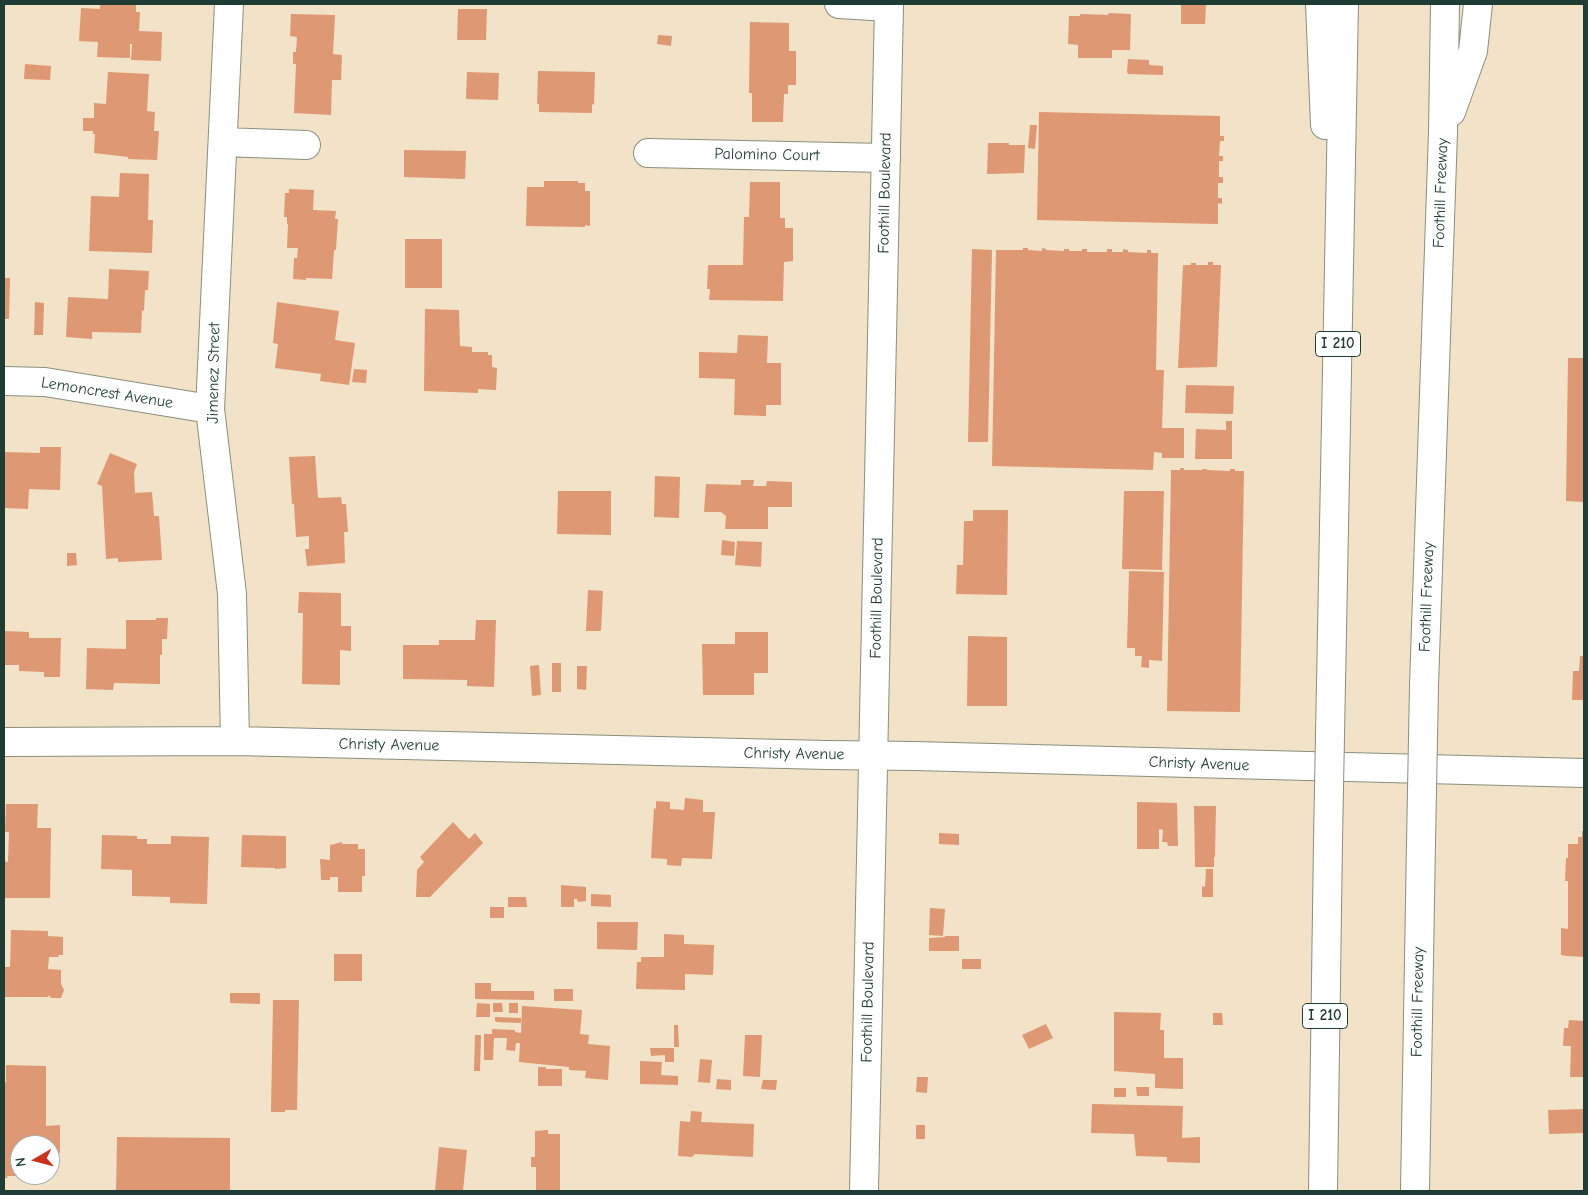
<!DOCTYPE html>
<html>
<head>
<meta charset="utf-8">
<style>
	body { margin:0 }
	#map { position:relative; width:1588px; height:1195px; overflow:hidden; background:#f2e2c7; font-family:"Comic Neue",sans-serif }
	canvas { display:block }
	.frame { position:absolute; inset:0; border:5px solid #1f3d34; pointer-events:none }
	.north { position:absolute; left:10px; top:1135px; width:50px; height:50px; box-sizing:border-box; background:#fff; border:1px solid #a5b1ae; border-radius:50%; rotate:262deg; font-size:14px; font-weight:700; line-height:20px; text-align:center; color:#1f3d34 }
	.north::after { content:''; display:block; margin:auto; width:18px; height:22px; background:#c8321e; clip-path:polygon(50% 0,100% 100%,50% 72%,0 100%) }
</style>
</head>
<body>
<div id="map">
<canvas width="1588" height="1195"></canvas>
<div class="frame"></div>
<div class="north">N</div>
</div>
<script>
const g = document.querySelector('canvas').getContext('2d');
g.lineJoin = 'round';
function paint(path, color) {
  g.fillStyle = color;
  g.fill(path, 'evenodd');
}
function stroke(path, color, width, dash) {
  g.strokeStyle = color;
  g.lineWidth = width;
  g.lineCap = dash ? 'butt' : 'round';
  g.setLineDash(dash || []);
  g.stroke(path);
}
function write(font, color, halo, rows, align = 'center') {
  g.font = font + ' "Comic Neue",sans-serif';
  g.lineWidth = 5;
  g.setLineDash([]);
  g.textBaseline = 'middle';
  g.strokeStyle = halo;
  g.fillStyle = color;
  for (const [text, x, y, turn = 0] of rows) {
    g.save();
    g.translate(x, y);
    g.rotate((+turn || 0) * Math.PI / 180);
    g.textAlign = isNaN(turn) ? turn : align;
    if (halo) g.strokeText(text, 0, 0);
    g.fillText(text, 0, 0);
    g.restore();
  }
}
paint(new Path2D(`
	M100,4h36v8h4l-1,19 23,1 -1,29 -30,-1 1,-16h-2v14l-33,-1 1,-15 -19,-1 2,-33 19,1z
	M1181,4h25l-1,20h-24z
	M458,9h29l-1,31h-29z
	M1109,13l22,1 -1,36h-18v8h-34v-13l-10,-1 1,-28h11v-2l28,1z
	M291,14l44,1 -2,39 9,1 -1,25h-9l-1,35 -37,-2 2,-49h-3v-12h3l1,-15 -7,-1z
	M750,22l39,1v28h7v34h-8v9h-4l-1,28h-31v-29h-3z
	M658,35l14,1 -1,10 -14,-2z
	M1128,59l21,1v5l14,1v9l-35,-1 -1,-2z
	M25,64l26,2 -1,14 -26,-1z
	M538,71l57,1 -1,33 -2,-1v9l-53,-1v-8h-2z
	M108,72l41,2 -2,37 8,1 -1,19h5l-2,29 -29,-1v-2l-34,-4 1,-19h-2v-3h-10v-13h11v-15l12,1z
	M467,72l32,1 -1,27 -32,-1z
	M1039,112l181,4v20h4v5h-4l-1,15h4v5h-4v16h4v6h-5v15h4v6l-4,-1v21l-181,-4z
	M1030,125h7l-2,24 -7,-1z
	M988,143h21v2h16l-1,28 -37,1z
	M404,150l62,1 -1,28 -61,-2z
	M120,173l29,1 -1,46h5l-1,33 -63,-2 2,-55 28,1z
	M544,181h34v2h7v8h5v35l-5,-1v2l-59,-1 1,-39h17z
	M750,182h30v36h5v10h8v33l-9,1 -1,39 -74,-1 1,-11h-3l1,-24h35l1,-48h5z
	M289,189l25,1 -1,20 23,1 -1,8h3l-2,31h-2l-2,29 -26,-1v2l-13,-1 1,-21h3l1,-10h-11l1,-24h-1v-7h-3l1,-24h4z
	M405,239h37v49h-37z
	M1023,248h5v2l14,1v-3l4,1v1l18,1v-2h5v2h13v-2h5v3h20v-3h5v3h11v-3l5,1v2l19,1v-3h4v3h7l-2,117h8l-2,58h22v30h-22v-5l-8,-1 -1,18 -161,-4 4,-216h27z
	M972,249l20,1 -4,192h-20z
	M1208,262h5v3h8l-4,102 -39,1 5,-103h8v-2h5v2h12z
	M109,269l40,2 -1,19h-3l-1,21 -2,-1 -1,23 -49,-1v7l-26,-2 2,-40 40,2z
	M4,278h6l-1,41h-5z
	M35,302l9,1 -1,32h-9z
	M277,302l62,9 -4,29 20,3 -6,42 -29,-4 1,-7 -46,-6 3,-24 -5,-1z
	M425,309l34,1 1,36 12,1v5h16v3h4v12l5,1 -1,22 -18,-1v4l-54,-2z
	M738,335l30,1 -1,27h14v42h-15v11l-32,-1 1,-36 -36,-1v-26l38,1z
	M1568,358h16v144l-18,-1z
	M354,369l13,1 -1,13 -14,-1z
	M1186,385l48,1 -1,28 -48,-1z
	M1226,421h6v38h-37l1,-30 30,1z
	M40,447h21l-1,43 -31,-1 -1,20 -24,-1v-56l36,1z
	M110,453l27,11 -3,8 1,21 17,-1 2,24h5l3,44 -44,2v-4l-12,1 -4,-73 -5,-2z
	M315,456l3,42 23,-1 1,7h4l2,28h-4l1,31 -38,3 -2,-17h4v-13l-13,1 -2,-33h-2l-3,-47z
	M1180,468h4v2h18l1,-1h4v1l23,1v-2h5v2h9l-4,241 -73,-1 4,-241h9z
	M655,476l25,1 -1,41 -25,-1z
	M741,480h13l-1,6h13l1,-5 25,1v25h-24v22h-43l1,-13 -5,-4h-17l2,-28 35,1z
	M558,491h53v44l-54,-1z
	M1124,491h40l-2,79 -40,-1z
	M973,510h35l-1,85 -51,-1 1,-29h6l1,-44h9z
	M722,540l13,2 -1,14 -13,-1z
	M737,541l25,1 -1,25 -26,-2z
	M67,553h9l1,12 -10,1z
	M1129,571l35,1 -2,89 -13,-1v8l-8,-1 1,-11h-7v-8h-8z
	M588,590l15,1 -2,40h-15z
	M299,592l42,1v33h10v25l-11,-1v35l-38,-1 1,-71h-5z
	M156,618h12l-1,21h-5v16h-2v29l-46,-1 -1,7 -27,-1 1,-41 39,1v-29h30z
	M476,620h20l-2,67 -27,-1v-6l-64,-1v-34h36v-5h36z
	M4,631l25,1v6h32l-1,39h-16v-5l-25,-1v-6h-15z
	M735,632h33v41h-14v22h-51l-1,-51h33z
	M968,636l39,1v69h-40z
	M1580,656h4v44h-12l1,-29h6z
	M552,663h9v29h-9z
	M539,665l2,30 -9,1 -2,-30z
	M577,666h10l-1,24 -9,-1z
	M685,798l18,2v12h12l-3,47 -30,-1 -1,8 -14,-1v-6l-16,-1 3,-50 2,1v-8l14,1v7l14,1z
	M1137,802l40,1 1,43h-10l-1,-4h-5l1,-12 -4,-1v20h-22z
	M6,804h32l-1,24h14l-1,70h-46v-37l4,1 1,-30h-4z
	M1194,806h22l-1,51h-1v10h-19z
	M453,822l16,17 6,-6 8,10 -53,54h-14l1,-27 7,-8 -4,-5z
	M1582,831h2v126l-17,-1 -6,-1v-27l7,1v-48h-3l1,-23h2v-14h10v-7h4z
	M939,833l20,1v11l-20,-1z
	M102,835l35,1v3h10v5h24v-8l38,1 -2,67 -37,-1v-6l-38,-1v-26l-31,-1z
	M242,835l44,1v32l-11,1v-1l-34,-1z
	M342,842v2h16v5h7v27h-3v16h-24v-15h-8v3h-9l-1,-21 10,1v-15z
	M1206,869h7v28h-11v-11l3,1z
	M561,885l25,2v14l-8,1 -1,-3h-3v8h-13z
	M591,894l20,1v12l-20,-1z
	M508,897h18l1,10h-19z
	M490,907h14v11h-14z
	M930,908l15,1 -2,27 -14,-1z
	M597,922h41l-1,28 -40,-1z
	M11,930l37,1v5l15,1v18h-5l1,2h-10l-1,12 13,1v14l3,6 -3,8h-10l-2,-3 -1,2h-44v-30h6z
	M664,934l20,1v9l30,1 -1,30 -28,-1v16l-49,-1 1,-27h4v-5h23z
	M945,936h14v15h-30v-13l16,-1z
	M334,954h28v27h-28z
	M962,959h19v10h-19z
	M475,983h16v8h43v9l-59,-1z
	M554,989h19v12h-19z
	M230,993h30v11l-30,-1z
	M273,1000h26l-2,110h-12v2h-14z
	M477,1003l13,1v13h-14z
	M493,1003h9l1,9h-10z
	M509,1003h9v10h-9z
	M522,1006l60,4 -2,24 9,1 -1,9 22,2 -2,34 -23,-2 1,-7 -17,-1v-3l-50,-5 1,-19h-4l-1,8 -9,-1 1,-12h-13l-1,22h-9v-26h8v-5l23,1v2l6,1z
	M1114,1012l47,1 -1,17h4v28h19v31l-28,-1v-14l-41,-3z
	M1213,1013h9l1,12h-10z
	M495,1017l26,1v5l-24,-1 -2,-1z
	M1569,1020l15,1v56h-14l1,-31h-8l1,-18h4z
	M1046,1024l7,14 -24,11 -7,-14z
	M674,1025h4l1,22h-5z
	M475,1035h6l-1,36h-6z
	M745,1035h17l-2,42 -17,-1z
	M650,1048h24v14h-9v-7l-14,1z
	M700,1059l12,1 -2,23 -12,-1z
	M640,1061l22,1 -1,13 17,1v9l-38,-1z
	M6,1065l40,1v60l14,-1v28h-10v-8h-30v31h-13l1,2h-4v-96h2z
	M538,1067h8v2h16v17h-24z
	M917,1077h11l-1,16 -11,-1z
	M717,1079l14,1v10l-15,-1z
	M763,1080h14l-1,10 -15,-1z
	M1136,1087h13v9h-12z
	M1114,1088h12v9h-12z
	M1092,1104l91,2 -1,32 18,-1v26l-33,-1v-5l-31,-1 -2,-22 -43,-1z
	M1584,1109v24l-35,1 -1,-24z
	M691,1111l11,1 -1,10 53,2 -1,33 -58,-3 -3,3 -14,-1 2,-35 10,1z
	M916,1125h9v14h-9z
	M548,1130v4h12v57h-24v-24h-5v-10h4v-26z
	M117,1137l113,1v53h-114z
	M439,1147l28,3 -4,41h-28z`), '#de9873');
const minor = new Path2D(`
	M229,4l-19,405 22,185 3,147
	M839,4l50,3
	M223,142l83,3
	M648,153l238,5
	M4,381l41,1 165,27
	M4,742l231,-1 592,14 87,1 670,17`);
const major = new Path2D(`
	M864,1191l25,-1187`);
const highway = new Path2D(`
	M1320,4l5,121
	M1451,112l22,-61 5,-47
	M1331,683l13,-679
	M1424,685l19,-553 2,-128
	M1323,1191l5,-350
	M1415,1191l6,-348`);
stroke(minor, '#88907e', 30);
stroke(major, '#88907e', 30);
stroke(highway, '#88907e', 30);
stroke(minor, '#fff', 28);
stroke(major, '#fff', 28);
stroke(highway, '#fff', 28);
const highwayBridge = new Path2D(`
	M1328,841l3,-158
	M1421,843l3,-158`);
stroke(highwayBridge, '#88907e', 30, []);
stroke(highwayBridge, '#fff', 28);
for (const [x, y, w] of [
	[1338,344,45],
	[1325,1016,45]
]) {
  const box = new Path2D();
  box.roundRect(x - w / 2, y - 12.5, w, 25, 4);
  g.fillStyle = '#fff';
  g.fill(box);
  stroke(box, '#1f3d34', 1);
}
write('bold 15px', '#1f3d34', null, [
	["I 210",1338,344],
	["I 210",1325,1016]
]);
write('16px', '#1f3d34', '#fff', [
	["Palomino Court",767,155,1],
	["Foothill Boulevard",885,193,-89],
	["Foothill Freeway",1441,193,-88],
	["Jimenez Street",214,373,-89],
	["Lemoncrest Avenue",107,393,9],
	["Foothill Freeway",1427,597,-88],
	["Foothill Boulevard",877,598,-89],
	["Christy Avenue",389,745,1],
	["Christy Avenue",794,754,1],
	["Christy Avenue",1199,764,2],
	["Foothill Boulevard",868,1002,-89],
	["Foothill Freeway",1418,1002,-89]
]);
</script>
</body>
</html>
